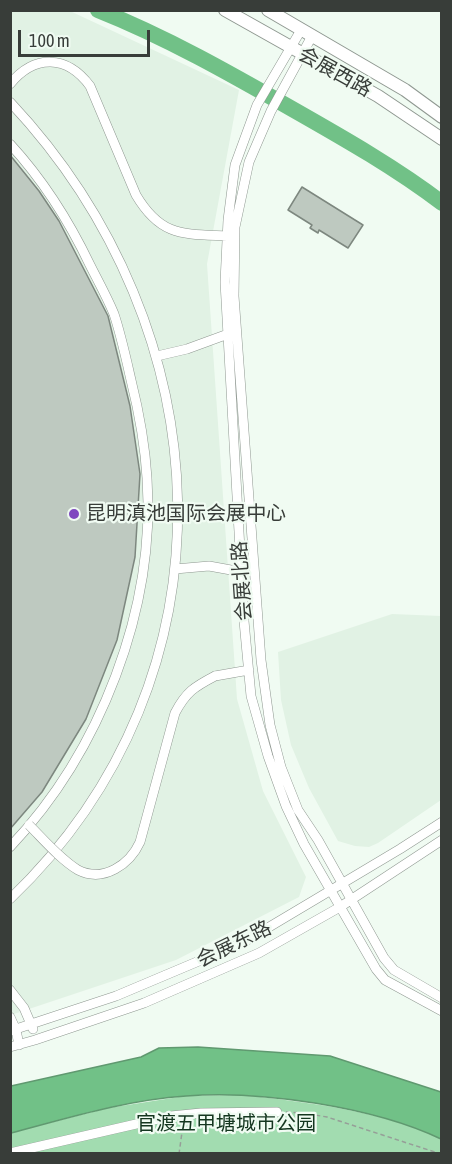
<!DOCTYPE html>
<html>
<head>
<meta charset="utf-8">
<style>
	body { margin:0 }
	#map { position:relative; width:452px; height:1164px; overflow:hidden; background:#f0fbf2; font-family:"Asap Condensed",sans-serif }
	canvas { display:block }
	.frame { position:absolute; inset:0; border:12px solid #383d39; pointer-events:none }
	.scale { position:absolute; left:18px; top:30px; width:132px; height:27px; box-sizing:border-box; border:3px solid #383d39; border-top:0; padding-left:8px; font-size:18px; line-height:21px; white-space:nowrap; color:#383d39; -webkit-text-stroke:4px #f0fbf2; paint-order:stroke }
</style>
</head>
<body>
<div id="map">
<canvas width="452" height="1164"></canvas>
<div class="frame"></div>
<div class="scale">100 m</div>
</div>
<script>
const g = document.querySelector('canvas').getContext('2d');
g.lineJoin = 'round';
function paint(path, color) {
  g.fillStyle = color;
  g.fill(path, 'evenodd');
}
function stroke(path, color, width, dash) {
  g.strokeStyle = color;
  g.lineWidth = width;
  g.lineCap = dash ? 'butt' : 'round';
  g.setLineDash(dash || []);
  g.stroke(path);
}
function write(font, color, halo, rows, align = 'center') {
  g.font = font + ' "Asap Condensed","Noto Sans SC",sans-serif';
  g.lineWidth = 4.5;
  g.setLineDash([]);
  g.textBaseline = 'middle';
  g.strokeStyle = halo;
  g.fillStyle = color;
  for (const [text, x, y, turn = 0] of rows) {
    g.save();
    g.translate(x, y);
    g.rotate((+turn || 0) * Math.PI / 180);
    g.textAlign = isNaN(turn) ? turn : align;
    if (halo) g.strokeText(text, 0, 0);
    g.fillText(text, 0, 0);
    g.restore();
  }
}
paint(new Path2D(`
	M10,11h60l169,79 -32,174 30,435 26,92 43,86 -7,20 -123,63 -165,55z
	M392,614l49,2v184l-63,43 -9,4 -14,-1 -17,-5 -29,-53 -18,-43 -10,-45 -3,-48z`), '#e1f2e4');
paint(new Path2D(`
	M244,1095c66,8 136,15 197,44l1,14 -431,1 -1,-21 98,-25 77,-12z`), '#a2dcb0');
const water = new Path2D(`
	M198,1047l132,9 111,36v47c-67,-32 -181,-49 -255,-43 -60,4 -118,22 -175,37v-47l130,-29 18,-9z`);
paint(water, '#71c187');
stroke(water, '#609970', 1.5);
stroke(new Path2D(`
	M98,10c68,27 133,64 196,100 51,29 102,58 148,93`), '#71c187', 16);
const building = new Path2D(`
	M10,155l29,36 20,30 49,95 22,90 10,68 -5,83 -18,83 -31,79 -44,73 -32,37z
	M302,187l61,38 -15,23 -29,-18 -1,3 -8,-5 2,-3 -24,-15z`);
paint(building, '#bec9c0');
stroke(building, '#7d877f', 1.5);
const minor = new Path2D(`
	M301,30l-44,75 -22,60 -7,55 -3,62 19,339 7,75 17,60 18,50 18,38 72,125 9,11 57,31
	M312,36l-41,75 -22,51 -14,65 -1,69 27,364 9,65 11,42 17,43 20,30 66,118 10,12 48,28
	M10,84c25,-30 57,-29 80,2l46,109c25,42 47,39 91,41
	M10,102c214,228 233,574 0,797
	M10,144c34,37 59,77 80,121 8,16 17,32 24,49 7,21 12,44 17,66 8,32 14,65 16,98 9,131 -47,274 -137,369
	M157,356l30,-7 41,-15
	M175,569l34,-3 33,6
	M215,676l34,-6
	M10,990l14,18 9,21
	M10,1017l6,13 3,15
	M10,1031l106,-35 128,-54 156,-93 42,-27
	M10,1047l25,-7 109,-37 115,-50 81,-46 102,-67
	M10,1153l161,-37 30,-3 76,-1`);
const major = new Path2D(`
	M225,10l153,86 64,43
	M268,10l137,80 37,27`);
stroke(minor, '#8f9891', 10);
stroke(major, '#8f9891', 14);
stroke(new Path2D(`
	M286,1112l17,1 24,4 114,37
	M179,1154l4,-29`), '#969e98', 1.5, [4.5, 3]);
stroke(minor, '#fff', 9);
stroke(major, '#fff', 12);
const minorBridge = new Path2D(`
	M29,825c15,15 31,34 49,45 26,13 52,-6 62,-28l35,-129c11,-21 19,-26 40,-37`);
stroke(minorBridge, '#8f9891', 10, []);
stroke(minorBridge, '#fff', 9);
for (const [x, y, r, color] of [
	[74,514,6,"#7f48bf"]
]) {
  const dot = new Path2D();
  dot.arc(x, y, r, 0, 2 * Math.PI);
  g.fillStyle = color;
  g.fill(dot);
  stroke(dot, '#f0fbf2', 2);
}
write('20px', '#383d39', '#f0fbf2', [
	["会展西路",335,72,29],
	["会展北路",242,581,-94],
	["会展东路",234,944,-26]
]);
write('20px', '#383d39', '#f0fbf2', [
	["昆明滇池国际会展中心",86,514]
], 'left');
write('20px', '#14361f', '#f0fbf2', [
	["官渡五甲塘城市公园",226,1124]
]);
</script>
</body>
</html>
